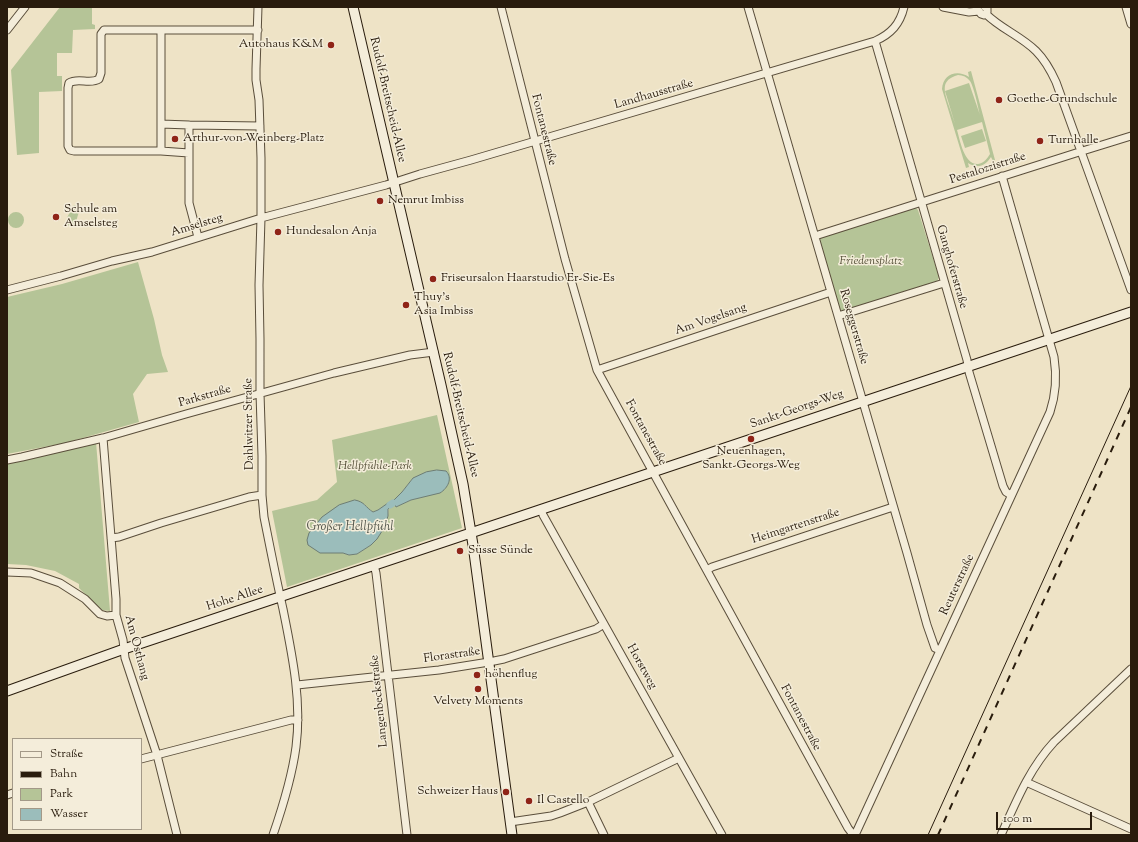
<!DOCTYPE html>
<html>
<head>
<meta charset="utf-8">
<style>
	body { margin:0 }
	#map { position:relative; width:1138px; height:842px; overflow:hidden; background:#eee3c6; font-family:"Sorts Mill Goudy",serif }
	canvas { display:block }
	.frame { position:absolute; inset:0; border:8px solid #291c0d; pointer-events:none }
	.legend { position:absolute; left:12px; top:738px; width:130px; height:92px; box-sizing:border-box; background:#f4edda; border:1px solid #a39988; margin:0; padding:5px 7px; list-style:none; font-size:12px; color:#291c0d }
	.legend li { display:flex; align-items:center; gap:8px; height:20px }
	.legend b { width:20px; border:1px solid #a39988 }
	.scale { position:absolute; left:996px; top:812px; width:96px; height:18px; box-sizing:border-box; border:2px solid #291c0d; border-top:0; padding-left:5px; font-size:12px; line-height:14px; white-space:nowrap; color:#291c0d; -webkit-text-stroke:3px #f4edda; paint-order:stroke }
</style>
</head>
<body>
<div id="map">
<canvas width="1138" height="842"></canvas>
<div class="frame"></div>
<ul class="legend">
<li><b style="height:5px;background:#f4edda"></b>Straße</li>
<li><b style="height:5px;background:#291c0d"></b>Bahn</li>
<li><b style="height:11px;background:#b5c497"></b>Park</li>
<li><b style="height:11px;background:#9bbdbb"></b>Wasser</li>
</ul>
<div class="scale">100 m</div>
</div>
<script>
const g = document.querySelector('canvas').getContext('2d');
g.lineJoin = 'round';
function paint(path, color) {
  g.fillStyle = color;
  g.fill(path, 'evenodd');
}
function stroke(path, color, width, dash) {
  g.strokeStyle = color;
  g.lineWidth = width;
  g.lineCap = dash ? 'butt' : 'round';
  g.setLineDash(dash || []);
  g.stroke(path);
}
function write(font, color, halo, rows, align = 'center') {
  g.font = font + ' "Sorts Mill Goudy",serif';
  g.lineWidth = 3;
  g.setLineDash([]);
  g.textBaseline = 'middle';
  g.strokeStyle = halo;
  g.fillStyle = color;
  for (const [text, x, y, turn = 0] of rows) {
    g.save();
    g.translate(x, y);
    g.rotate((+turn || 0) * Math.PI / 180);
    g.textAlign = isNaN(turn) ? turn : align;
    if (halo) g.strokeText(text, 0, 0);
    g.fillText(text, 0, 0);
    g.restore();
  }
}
paint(new Path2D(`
	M60,7h32v17l3,1v4l-22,1 -1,23h-15v23h5v15l-23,1v61l-22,2 -6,-85z
	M971,71l24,89 -2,1 -2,-4c-6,9 -13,12 -23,6l1,4 -3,1 -24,-79c1,-15 15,-20 27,-12l-1,-5zM958,75c5,0 9,2 12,6 4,6 8,26 10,34l-11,-32 -24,8 10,33c-2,-6 -4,-12 -6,-18 -5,-15 -9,-26 9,-31zM982,122l8,32c-3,5 -6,9 -12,10 -14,1 -18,-24 -21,-34z
	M982,129l4,12 -21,7 -4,-12z
	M74,205l6,3 -5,17 -3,2 -5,-2c-2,-9 4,-12 7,-20z
	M916,208l2,2 21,67 -2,5 -95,29 -2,-2 -22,-71 92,-29z
	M8 220a8 8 0 1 1 16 0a8 8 0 1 1-16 0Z
	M138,262l16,57 8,36 6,17 -21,2 -14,20 6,28 -74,21 -58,11v-157l55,-13z
	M437,415l25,113 -175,59 -15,-76 45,-11 20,-18 -5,-42zM413,478l9,19 -11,3 -15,7 -3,-6 9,-9zM389,503l-1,13 -17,29 -14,9 -8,1 -6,-2h-23l-11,-20 6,-6 49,-23 5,5 4,3 5,-2z
	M96,442l14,169 -9,-1 -22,-22v-4l-24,-13 -29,-6 -19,-1v-100z`), '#b5c497');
const water = new Path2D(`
	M437,470l9,1c7,7 2,17 -6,22l-29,7 -15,7 -3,-6 9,-9 11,-14 13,-6z
	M355,500c10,2 10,7 18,12l5,-2 10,-7 3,3 -3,3v7l-4,12 -7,11 -6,6 -14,9 -8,1 -6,-2h-23l-12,-8 -1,-5 2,-7 13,-16 17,-12z`);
paint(water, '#9bbdbb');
stroke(water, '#6d7d75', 1);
stroke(new Path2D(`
	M390,505l3,-2`), '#9bbdbb', 7);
const street = new Path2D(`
	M258,7l-2,62v11l3,20 2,58v60l-2,67 1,54v54l2,63v39l2,22c6,30 12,61 19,92 9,45 19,91 13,138 -4,30 -13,59 -23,88
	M501,7l64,252 32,111 251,458 3,4 4,3
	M748,7l159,546 20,72 8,23 5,2
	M943,7l26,5 10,-1 2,3 3,1 3,-3v-4l-2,-1
	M1126,7l5,17
	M986,14c15,15 35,22 50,37 9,9 15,20 20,31l75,208
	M7,30l18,-23
	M875,41l92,319 2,12 34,114 3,6 5,3
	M161,124l28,1
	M161,151v-121
	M189,153l-28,-2h-87l-4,-1 -2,-4v-58l1,-5c9,-6 21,2 30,-4l2,-6v-39l3,-4h154
	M815,236l261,-83 55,-17
	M198,237l-9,-34v-78l71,1
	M7,290l54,-14 51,-15 40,-9 109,-34 125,-33 34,-11 51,-14 404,-119c16,-7 25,-17 29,-34
	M838,316l106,-33
	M597,370l234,-78
	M103,438l13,161v16l7,25 2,18 32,97 20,80
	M7,460l15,-3 81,-19 83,-24 148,-41 76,-18 24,-3
	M541,509l2,6 179,320
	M111,538l8,-1 42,-14 88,-26 13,-2
	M374,565l2,8 31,262
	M707,570l5,-3 181,-60
	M7,572l24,1 29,10 25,16 15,15 7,2 9,-1
	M297,685l142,-15 50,-8 15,-3 92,-30 8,-5
	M141,759l150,-39h7
	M1026,782l105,47
	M7,795l6,-2
	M588,802l16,33
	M510,822l41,-6 9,-3 28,-11 91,-44
	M855,835l195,-423c6,-18 7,-36 4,-55l-52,-181
	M1001,835c15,-33 28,-66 53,-93l77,-73`);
const secondary = new Path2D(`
	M353,7l88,378 22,99 10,61 39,290
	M7,691l117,-42 1007,-337`);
stroke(street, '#5a4e3b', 9);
stroke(secondary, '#291c0d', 11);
stroke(street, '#f4edda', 7);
stroke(secondary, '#f4edda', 9);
stroke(new Path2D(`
	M928,835l203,-449`), '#291c0d', 1);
stroke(new Path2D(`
	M938,835l193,-428`), '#291c0d', 2, [7, 7]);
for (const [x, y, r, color] of [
	[331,45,4,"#8f2418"],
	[999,100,4,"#8f2418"],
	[175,139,4,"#8f2418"],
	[1040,141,4,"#8f2418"],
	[380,201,4,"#8f2418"],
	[56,217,4,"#8f2418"],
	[278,232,4,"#8f2418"],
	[433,279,4,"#8f2418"],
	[406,305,4,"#8f2418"],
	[751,439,4,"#8f2418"],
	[460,551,4,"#8f2418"],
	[477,675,4,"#8f2418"],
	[478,689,4,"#8f2418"],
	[506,792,4,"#8f2418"],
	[529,801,4,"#8f2418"]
]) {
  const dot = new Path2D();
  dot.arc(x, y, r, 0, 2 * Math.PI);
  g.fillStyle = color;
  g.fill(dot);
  stroke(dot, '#f4edda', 1.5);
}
write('12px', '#291c0d', '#f4edda', [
	["Autohaus K&M",323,45,"right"],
	["Goethe-Grundschule",1007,100],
	["Arthur-von-Weinberg-Platz",183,139],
	["Turnhalle",1048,141],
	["Nemrut Imbiss",388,201],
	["Schule am",64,210],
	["Amselsteg",64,224],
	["Hundesalon Anja",286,232],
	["Friseursalon Haarstudio Er-Sie-Es",441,279],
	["Thuy's",414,298],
	["Asia Imbiss",414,312],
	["Neuenhagen,",751,452,"center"],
	["Sankt-Georgs-Weg",751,466,"center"],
	["Süsse Sünde",468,551],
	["höhenflug",485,675],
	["Velvety Moments",478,702,"center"],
	["Schweizer Haus",498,792,"right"],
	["Il Castello",537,801]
], 'left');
write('12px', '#291c0d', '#f4edda', [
	["Landhausstraße",654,95,-16],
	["Rudolf-Breitscheid-Allee",387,100,77],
	["Fontanestraße",543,130,76],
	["Pestalozzistraße",988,169,-18],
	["Amselsteg",197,226,-17],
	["Ganghoferstraße",951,267,74],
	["Am Vogelsang",711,320,-19],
	["Roseggerstraße",853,327,74],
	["Parkstraße",205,397,-16],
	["Sankt-Georgs-Weg",797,410,-19],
	["Rudolf-Breitscheid-Allee",460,415,77],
	["Dahlwitzer Straße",250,424,-91],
	["Fontanestraße",645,433,61],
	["Heimgartenstraße",796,527,-18],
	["Reuterstraße",958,585,-65],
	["Hohe Allee",235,599,-18],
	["Am Osthang",136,648,75],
	["Florastraße",452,656,-8],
	["Horstweg",641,667,61],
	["Langenbeckstraße",380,701,-96],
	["Fontanestraße",800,718,62]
]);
write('italic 12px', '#534e36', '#f4edda', [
	["Friedensplatz",871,262],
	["Hellpfühle-Park",375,467]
]);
write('italic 13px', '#51544a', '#f4edda', [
	["Großer Hellpfühl",350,528]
]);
</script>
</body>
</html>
